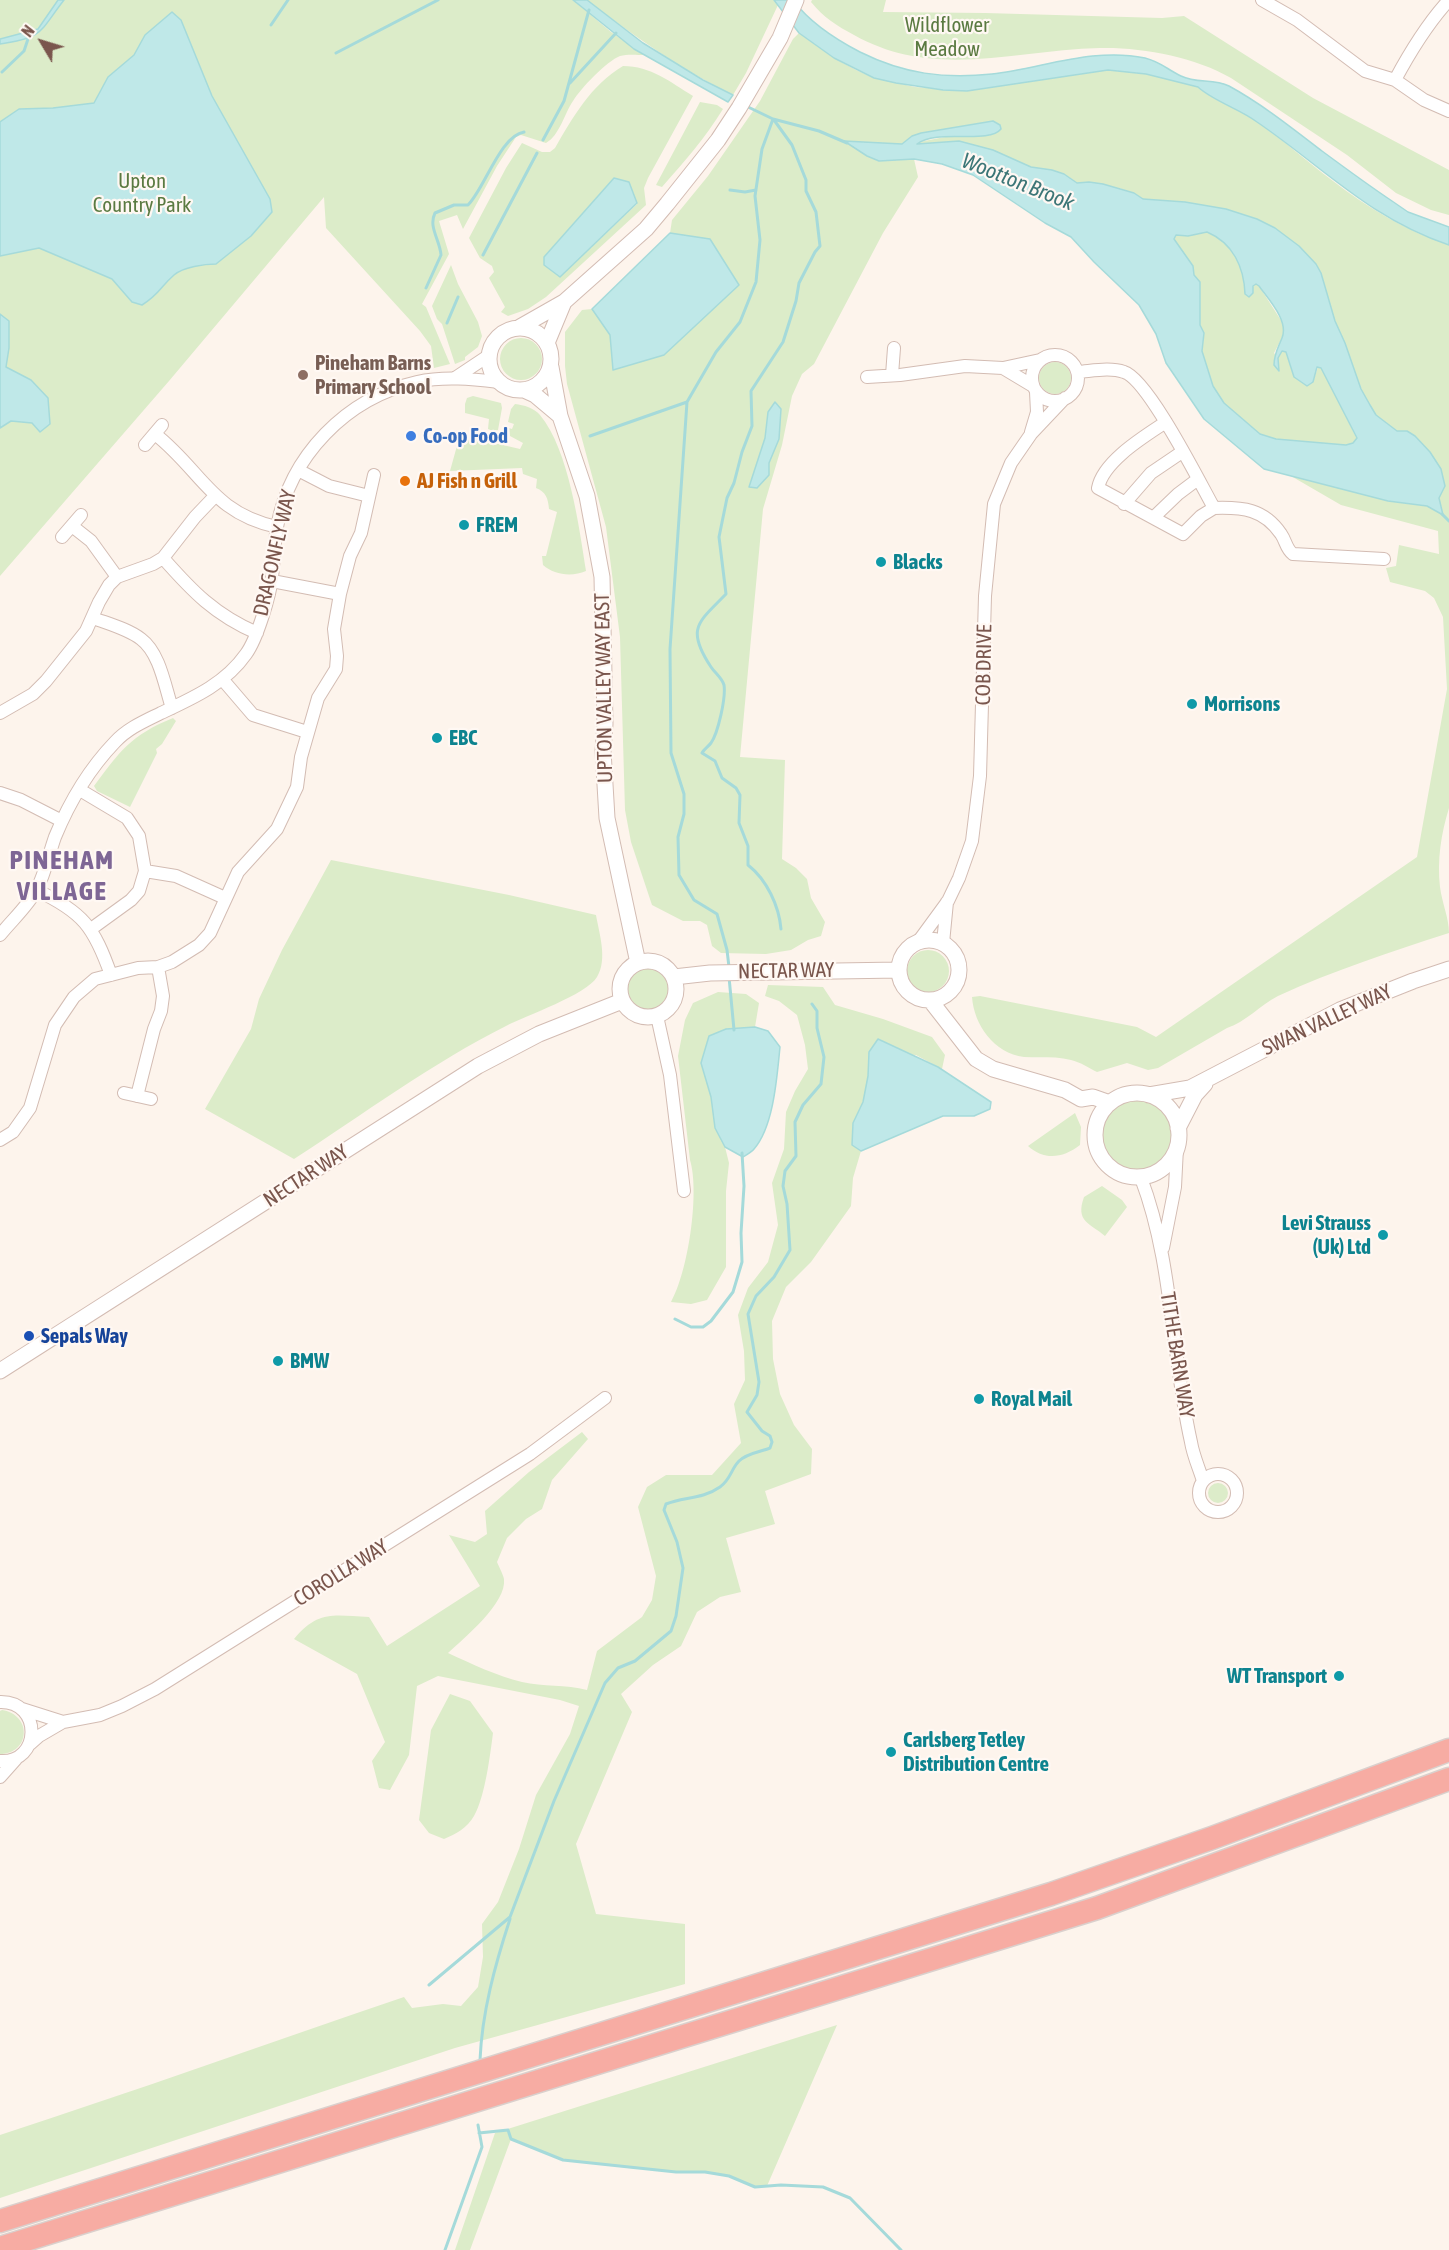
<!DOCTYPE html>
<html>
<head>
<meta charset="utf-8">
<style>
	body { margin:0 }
	#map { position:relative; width:1449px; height:2250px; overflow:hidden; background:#fdf4ec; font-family:"Asap Condensed",sans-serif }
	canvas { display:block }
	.north { position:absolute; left:12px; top:12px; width:60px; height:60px; -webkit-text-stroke:4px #fff8f3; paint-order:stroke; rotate:308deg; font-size:16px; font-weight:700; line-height:24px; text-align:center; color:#7a564d }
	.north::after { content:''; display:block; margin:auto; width:21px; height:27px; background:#7a564d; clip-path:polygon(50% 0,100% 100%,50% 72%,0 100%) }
</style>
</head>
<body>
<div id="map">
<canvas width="1449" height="2250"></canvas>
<div class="north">N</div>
</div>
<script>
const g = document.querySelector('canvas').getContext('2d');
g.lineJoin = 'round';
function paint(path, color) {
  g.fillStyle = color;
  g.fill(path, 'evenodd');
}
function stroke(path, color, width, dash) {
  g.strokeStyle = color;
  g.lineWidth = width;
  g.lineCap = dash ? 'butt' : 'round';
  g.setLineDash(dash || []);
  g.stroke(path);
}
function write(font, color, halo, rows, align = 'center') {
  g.font = font + ' "Asap Condensed",sans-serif';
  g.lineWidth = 4.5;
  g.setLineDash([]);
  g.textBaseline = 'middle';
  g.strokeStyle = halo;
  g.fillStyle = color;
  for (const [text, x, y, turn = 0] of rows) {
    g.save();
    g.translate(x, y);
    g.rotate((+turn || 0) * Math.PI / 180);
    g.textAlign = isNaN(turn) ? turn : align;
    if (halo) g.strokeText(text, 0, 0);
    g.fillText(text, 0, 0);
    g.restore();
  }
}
paint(new Path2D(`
	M0,0h573l38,32 33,23c-7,0 -17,-1 -24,1 -13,5 -39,32 -47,45 -9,13 -13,34 -27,42l-25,-8 -5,2 -19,29 -34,63 -6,-14 -18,6 10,33 -27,50 4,3 24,57 -16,4 -3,-22 -11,-15 -94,-103 -2,-31 -155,184 -169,195z
	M587,0h187l4,5 -32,68 -13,22c-53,-26 -99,-59 -146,-95z
	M812,0h74l-3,12 102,1 177,5 22,-2 129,82 136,72v45l-18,-5 -35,-17 -49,-38 -116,-77c-36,-21 -89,-31 -131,-30 -86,2 -166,32 -246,-13 -17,-9 -31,-18 -43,-33z
	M799,33l35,25 22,12 18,8 41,9 52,4 141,-21 38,4 52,13c15,14 42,22 59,35 27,18 50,40 76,59 35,27 74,50 116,64v563c-8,26 -12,52 -9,79 2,16 9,31 9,46 -59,19 -114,37 -171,63 -18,9 -32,26 -51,32l-69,40 -10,2 -21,-7 -30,9c-8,-4 -17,-10 -26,-12 -15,-4 -32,-2 -47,-3 -30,-4 -50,-32 -52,-60l8,-1 157,31 19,10 261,-180 30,-168 -4,-72 -9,-19 -9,-7 -35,-9 -4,-14 10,-2 3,-21 40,9 -1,-23 -97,-26 -50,-29 97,25 39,5 16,8 -4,-16 2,-29 -11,-17 -15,-16 -8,-5h-10l-21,-16 -6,-10 -9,-16 -16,-46 -10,-22 -14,-48 -122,-67 -14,-4 -42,-3 -21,-10 -33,-7 -12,1 -13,-9 -12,-4 -21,-3 -38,-17 -34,-9 -42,4 2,-3 31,-6h40l-20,-11 -49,8 -9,3 -10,8 -57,-2 22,14 11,5 36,-2 4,18 -35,56 -69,131 -12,10 -10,22 -10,49 -19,64 -23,248 45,3 -3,99 14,9 11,11 4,19 14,24 -4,14 -13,4 -17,10 -25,4 -45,-1 -9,-7 -5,-21 -7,-4h-17l-31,-16 -21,-63 -6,-32 -5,-173 -14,-110 -39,-143 -2,-18v-34l17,-22 10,-1 18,26 3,35 97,-130 -40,-7 2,-13 36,-44 52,-75 33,-62z
	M623,66c28,0 47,16 70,30l-45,82 -4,10 2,17 -100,92 -18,12 -20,7 -7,-4 4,-5 -16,-29 5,-6 -2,-6 -12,-8 -11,-20 37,-70 16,-25 20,9h8l5,-4c18,-31 36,-63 68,-82zM629,182l8,22 -77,73 -16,-12z
	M700,102l17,3 6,4c-17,28 -39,53 -61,78l-6,-2z
	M1207,232c26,11 37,35 38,62l11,-10 3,2 25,39 -1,11 -9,17 4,5 4,-7 4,1 8,25 19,5 5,-15 4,1 35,71 -4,4 -7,2 -70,-6 -16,-5 -36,-31 -11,-17 -11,-35 2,-18 -4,-8v-43l-6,-7 -1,-9 -19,-27 1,-4 13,1z
	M451,265l7,19 20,38 4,14 -4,11 -13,10v3l-10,4 -13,-40 -5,-5 -5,-13z
	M500 359a21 21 0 1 1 42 0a21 21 0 1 1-42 0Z
	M1039 378a16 16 0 1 1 32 0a16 16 0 1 1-32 0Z
	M473,396l28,7 1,5 -4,22 -5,1 -5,-2 1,-10 -24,-6v-9l2,-6z
	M515,404c9,1 19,4 25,11 29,35 39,112 46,156 -14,6 -32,4 -43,-6l-1,-9h4l11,-44 -8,-3c-1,-11 -3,-17 -13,-21l1,-9 -14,-5 -1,-6 -72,3 10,-36 60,14 3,-6 -13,-7 -1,-8 3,1 2,-5 -6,-2 3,-13z
	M173,718l3,3 -14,23 -6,5 1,4 -27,54 -33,-16 -3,-5c26,-35 37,-51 79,-68z
	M331,860l178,35 87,20c3,18 12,44 1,62 -11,18 -70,38 -91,49 -72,36 -144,89 -212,133l-89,-50 46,-80 8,-30 23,-49z
	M907 971a21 21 0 1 1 42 0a21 21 0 1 1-42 0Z
	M625 990a23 23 0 1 1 46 0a23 23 0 1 1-46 0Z
	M768,985l55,2 12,18 48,14 49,18 13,18 -3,14 -26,-14 -47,-3 -1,24 -5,26 -10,21 -1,22 9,6 -8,27 -2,28 -40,56 -25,25 -14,34 1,38 7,35 14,31 18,24 -1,25 -46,17 10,33 -49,14 15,54 -21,5 -23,15 -16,34 -28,19 -32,29 11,18 -56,132 20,70 89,10v60l-230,64 -455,150v-63c135,-44 269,-92 404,-138l8,11 31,-4 18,2 17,-19 5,-30 -1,-33 16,-22 21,-53 17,-54 34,-61 9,-28 -19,-6 -122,-24 -21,10 -8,69 -19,35 -11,-2 -7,-27 13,-19 -28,-68 -63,-35c25,-30 41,-23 75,-22l18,29 93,-60 -31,-51 26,7 12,-8 -2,-23 44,-39 53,-40 6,7 -36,41 -10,29 -16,10 -19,19 -10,24c2,5 6,12 7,17 3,24 -40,59 -56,74 24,11 49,23 74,29 21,5 44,2 65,8l10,-39 45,-34 10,-17 4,-24 -18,-69 9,-20 19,-12h46l29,-32 -7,-39 11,-24 -1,-29 -6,-36 10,-27 20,-26 10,-37 -6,-42 12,-34 2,-37 9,-21 13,-22 -3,-24 -8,-30 -18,-14 -14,-5z
	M718,992l28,2 13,9 -4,24 -29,2 -25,34 10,34 4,31 10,19 4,16 -3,28v76l-19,33 -16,4 -20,-2c17,-30 29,-109 19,-142l-12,-104 7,-36 8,-17z
	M1102 1135a35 35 0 1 1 70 0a35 35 0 1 1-70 0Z
	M1075,1113l6,14 -1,18c-17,13 -35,16 -52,1z
	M1102,1186l20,14 5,7 -22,29c-15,-13 -30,-14 -21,-39z
	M1208 1493a10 10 0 1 1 20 0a10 10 0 1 1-20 0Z
	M450,1694l20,7 23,32c-3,23 -8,64 -19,83 -7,12 -18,18 -30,23l-15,-6 -10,-13 12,-90z
	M2,1710c31,5 28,44 -2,44v-43z
	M837,2025l-70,161 -12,1 -26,-11 -24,-4h-29l-113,-12 -52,-21 -41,111h-15l40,-117z`), '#dcecc9');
const water = new Path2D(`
	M58,0h6c-25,32 -20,38 -64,44v-5l38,-10z
	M573,0h14l56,43 60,37 30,15 -5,7 -94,-53z
	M774,0h19c17,23 42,39 67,52 44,22 84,27 132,22 51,-6 101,-27 153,-16 16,4 23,12 36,18 16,8 32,2 48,10 33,18 63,42 93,65 23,17 46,34 70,50l16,11 41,15v18c-80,-27 -126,-78 -192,-123 -17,-13 -44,-21 -59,-35l-52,-13 -38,-4 -141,21 -24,-1 -47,-7 -22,-5 -40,-20 -35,-25z
	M172,12l9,8 31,76 58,103 2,13 -21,24 -35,28c-11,0 -33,3 -42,11 -14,12 -14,19 -32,30l-10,-3 -20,-23 -73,-31 -39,8v-134l19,-13 34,-1 41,-5 14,-26 26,-22 11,-20z
	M993,121l7,4 1,4c-13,16 -64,-1 -84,15l42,-3 34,9 38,17 21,3 12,4 13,9 12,-1 14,2 31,9 9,6 42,3 41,7 31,10 18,9 24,18 17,18 5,9 14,48 10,22 16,46 9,16 6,10 21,16h10l8,5 15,16 11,17 4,17 -6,12 4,17 -16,-9 -39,-5 -124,-32 -60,-50 -38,-56 -10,-29 -17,-29 -45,-43 -23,-25 -26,-14 -72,-48 -31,-11 -28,-5 -35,2 -12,-5 -23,-15 58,3 10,-8 9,-3zM1207,232c26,11 37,35 38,62l4,3 4,-4v-7l3,-2 3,2c10,14 30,35 23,52 -4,10 -8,16 -8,27l5,6 -1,-13 4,-7 4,1 8,25 13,9 6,-4 4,-15 4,1 36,70 -4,5 -7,2 -70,-6 -16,-5 -36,-31 -11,-17 -11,-35 2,-18 -4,-8v-43l-6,-7 -1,-9 -19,-27 2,-4 12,1z
	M614,178l15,4 8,21 -77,74 -16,-12v-8z
	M670,233l40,6 29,46 -75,70 -51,15 -3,-35 -18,-26z
	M0,314l9,7v27l-3,19 25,13 17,18 2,26 -10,8 -8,-9 -21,-2 -11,7z
	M775,402l6,7 -2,30 -10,24v12l-12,13 -8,-1 16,-49 3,-26z
	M755,1027l13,4 12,16c-3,29 -6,79 -26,102 -2,3 -8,6 -11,8l-18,-10 -10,-19 -4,-31 -10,-34 8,-27 17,-7z
	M878,1039l60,28 53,35 -1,7 -16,7h-31l-82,35 -9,-6 1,-22 10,-21 5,-26 1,-24z`);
paint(water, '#bfe8e8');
stroke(water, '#a5dada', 1.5);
stroke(new Path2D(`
	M271,25l17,-25
	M336,53l102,-53
	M2,72l22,-21 5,-15
	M570,83l46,-50
	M746,106l27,13 46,12 28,12
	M774,120l18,25 14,35v11l10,21 4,34 -5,6 -16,31 -3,18 -13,41 -32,49 1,35 -10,26 -8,31 -7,15 -8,39 7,57c-27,28 -41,34 -15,73 4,6 11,11 13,18 2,13 -6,48 -13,58 -3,4 -7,6 -9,10l13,8 7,17 14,10 4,7 -1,28 9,23v19c19,15 31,41 33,64
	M543,140l21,-39 25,-91
	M730,190l15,2 11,-2
	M483,255l54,-102
	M426,288l15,-33c-1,-15 -13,-28 -6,-42l19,-8h14c17,-17 32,-69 56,-73
	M447,323l11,-26
	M687,402l-17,247 1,104 13,41v20l-6,23 1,38 15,25 23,14 10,36 2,17
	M590,436l97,-34 29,-50 24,-30 16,-40 4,-42 -5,-44 7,-47 11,-30
	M1442,514l7,7
	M729,977l5,53
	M675,1319l16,8h12l8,-6 22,-29 9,-30 -1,-29 3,-47 -2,-33
	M429,1985l81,-68 44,-116 51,-118 13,-15 17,-7 36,-30 5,-15 7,-48 -6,-26 -13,-32 2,-6c18,-7 37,-5 54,-17 11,-8 11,-18 19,-26 8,-8 21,-9 31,-13l2,-6 -2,-6 -8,-5 -15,-19 10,-17 2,-13 -11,-68 8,-18 18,-19 16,-27 -3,-46 -4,-18 2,-15 11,-15 -1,-34 8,-17 18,-21 3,-27 -7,-29v-17l-5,-7
	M480,2060c2,-48 15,-95 30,-141
	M479,2133l29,-3 3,9 52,21 113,12h29l24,4 26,11 26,-2 42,2 27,11 51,52
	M445,2250l37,-103 -4,-22`), '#a5dada', 3);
const minor = new Path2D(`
	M1262,0l35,20 68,51 30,9 29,20 25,11
	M1395,80c15,-28 32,-56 54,-80
	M1032 378a23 23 0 1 1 46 0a23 23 0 1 1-46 0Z
	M1003,368l30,18
	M1078,372c14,-1 32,-5 46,0 24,7 76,111 90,136 29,-1 50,1 67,26 5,7 5,15 12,20l91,5
	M892,375l2,-27
	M867,377l33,-2 65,-9 38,2 37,-8
	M455,378l33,-22
	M1166,422c-21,14 -63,39 -68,66l85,46 18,-18 13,-8
	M1031,432l6,-20 -1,-20
	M155,434c47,37 57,79 122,93
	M145,445l17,-20
	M298,470l31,16 40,10
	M1124,504l27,-31 31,-21
	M1154,517l24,-23 20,-15
	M72,526l19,15 26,36
	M62,537l19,-22
	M163,558c29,33 52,57 94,75
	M272,581l68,13
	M93,618c16,6 35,11 48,21 19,14 24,48 31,69
	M223,680l30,35 54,17
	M0,713l33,-19 13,-13 40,-50 13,-29 10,-17 8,-8 36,-13 10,-6 32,-41 20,-21
	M80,790l47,28 12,18 6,35 -6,20 -8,9 -40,29
	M0,793l21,7 41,21
	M145,871l31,5 49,22
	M36,890c47,22 58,37 75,85
	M0,935c12,-15 28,-29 37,-46 8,-16 12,-35 18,-52 14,-34 35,-69 60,-95 13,-14 30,-21 46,-29 32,-15 64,-29 85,-59 11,-15 24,-58 26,-77 2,-16 2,-33 5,-50 13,-71 69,-129 140,-145 27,-6 55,-3 82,0
	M918,942l30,-41 11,-23 13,-37 8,-65 5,-180 9,-92 17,-41 20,-29 34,-36
	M943,943l4,-41
	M657,1016l13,59 14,116
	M124,1093l27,6
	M137,1096l17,-67 7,-18 2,-15 -5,-29
	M0,1140l13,-8 17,-24 25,-83 19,-28 21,-18 43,-11 20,-1 14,-5 27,-17 11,-12 28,-61 39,-43 20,-42 4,-30 17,-59 18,-29 1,-13 -3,-27 6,-35 10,-38 11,-23 13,-58
	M1141,1178c32,84 30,176 50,264 2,13 8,26 12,39
	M1163,1248l12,-61 2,-39
	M1199 1493a19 19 0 1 1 38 0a19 19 0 1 1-38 0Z
	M0,1702c43,-1 41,62 0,59
	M22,1709l41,13
	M30,1744l9,-8 24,-14 37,-7 22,-9 33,-17 375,-235 75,-56
	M0,1777l16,-18`);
const tertiary = new Path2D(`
	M520,327l44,-25 82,-73 21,-25 51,-64 21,-32 41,-70 16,-38
	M489 359a31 31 0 1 1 62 0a31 31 0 1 1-62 0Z
	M547,343l17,-41
	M551,367l9,49 27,80 15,81 3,147 -2,27 4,67 31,145
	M524,390l11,5 25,21
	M899 970a30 30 0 1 1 60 0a30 30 0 1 1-60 0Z
	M620 989a28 28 0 1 1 56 0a28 28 0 1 1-56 0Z
	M674,977l36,-4 189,-3
	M930,1000l46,59 17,10 72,21 16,9 12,-2 17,6
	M1095 1135a42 42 0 1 1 84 0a42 42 0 1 1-84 0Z
	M1149,1095l41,-7 150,-78 73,-29 36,-12
	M1178,1128l17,-33 10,-11
	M0,1371l478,-305 61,-32 83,-33`);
const motorway = new Path2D(`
	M0,2221l1051,-327 161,-56 237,-88
	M0,2248l1097,-340 352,-129`);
stroke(minor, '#d3bcb3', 14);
stroke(tertiary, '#d3bcb3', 17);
stroke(motorway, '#dad0cd', 25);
stroke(minor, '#fff', 12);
stroke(tertiary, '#fff', 15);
stroke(motorway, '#f7aca3', 22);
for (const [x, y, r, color] of [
	[303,375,6,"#8d6e63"],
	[411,436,6,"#3f7fe0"],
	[405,481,6,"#e8710a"],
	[464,525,6,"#0f9aa8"],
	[881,562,6,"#0f9aa8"],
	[1192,704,6,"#0f9aa8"],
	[437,738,6,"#0f9aa8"],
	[1383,1235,6,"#0f9aa8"],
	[29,1336,6,"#1a4fb4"],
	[278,1361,6,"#0f9aa8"],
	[979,1399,6,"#0f9aa8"],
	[1339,1676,6,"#0f9aa8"],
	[891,1752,6,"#0f9aa8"]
]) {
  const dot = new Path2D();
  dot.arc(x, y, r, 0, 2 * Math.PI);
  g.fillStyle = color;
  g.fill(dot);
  stroke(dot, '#fff8f3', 2);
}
write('21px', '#5a7a41', '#fff8f3', [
	["Wildflower",947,25],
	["Meadow",947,49],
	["Upton",142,181],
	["Country Park",142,205]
]);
write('bold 21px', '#785e54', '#fff8f3', [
	["Pineham Barns",315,363],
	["Primary School",315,387]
], 'left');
write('bold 21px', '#366cbe', '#fff8f3', [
	["Co-op Food",423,436]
], 'left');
write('bold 21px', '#c56008', '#fff8f3', [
	["AJ Fish n Grill",417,481]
], 'left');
write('bold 21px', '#0d838f', '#fff8f3', [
	["FREM",476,525],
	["Blacks",893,562],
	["Morrisons",1204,704],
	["EBC",449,738],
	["Levi Strauss",1371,1223,"right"],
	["(Uk) Ltd",1371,1247,"right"],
	["BMW",290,1361],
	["Royal Mail",991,1399],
	["WT Transport",1327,1676,"right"],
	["Carlsberg Tetley",903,1740],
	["Distribution Centre",903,1764]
], 'left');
write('21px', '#7a564d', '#fff8f3', [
	["DRAGONFLY WAY",275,553,-77],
	["COB DRIVE",984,665,-89],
	["UPTON VALLEY WAY EAST",604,688,-91],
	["NECTAR WAY",786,971,-1],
	["SWAN VALLEY WAY",1327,1020,-25],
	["NECTAR WAY",306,1176,-33],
	["TITHE BARN WAY",1177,1355,81],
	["COROLLA WAY",341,1573,-32]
]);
write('bold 21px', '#164399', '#fff8f3', [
	["Sepals Way",41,1336]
], 'left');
write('italic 22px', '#3c7677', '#fff8f3', [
	["Wootton Brook",1018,182,22]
]);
g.letterSpacing = '1.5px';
write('bold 27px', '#7e6695', '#fff8f3', [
	["PINEHAM",62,860],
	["VILLAGE",62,891]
]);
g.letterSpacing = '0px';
</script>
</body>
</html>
